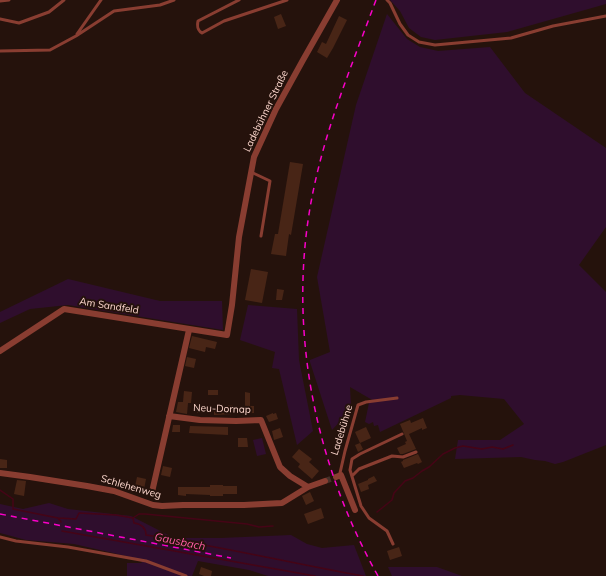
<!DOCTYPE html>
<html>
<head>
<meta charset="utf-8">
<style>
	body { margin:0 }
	canvas { display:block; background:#25120c }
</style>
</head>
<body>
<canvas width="606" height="576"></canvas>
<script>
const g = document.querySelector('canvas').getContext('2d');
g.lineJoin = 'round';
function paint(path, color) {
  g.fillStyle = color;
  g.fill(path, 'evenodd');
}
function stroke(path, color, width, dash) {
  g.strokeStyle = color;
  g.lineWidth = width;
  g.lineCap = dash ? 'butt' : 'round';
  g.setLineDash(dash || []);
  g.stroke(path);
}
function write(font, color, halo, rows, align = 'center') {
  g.font = font + ' Mulish,sans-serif';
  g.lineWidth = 4;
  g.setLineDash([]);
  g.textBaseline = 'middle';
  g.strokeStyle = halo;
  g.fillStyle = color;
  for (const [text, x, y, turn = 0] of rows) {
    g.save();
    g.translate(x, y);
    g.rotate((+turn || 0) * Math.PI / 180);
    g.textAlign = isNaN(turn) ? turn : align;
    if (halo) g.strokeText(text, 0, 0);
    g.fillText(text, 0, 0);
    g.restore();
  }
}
paint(new Path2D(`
	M390,0h216v4l-99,28 -72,8 -14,-3 -12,-9 -9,-17z
	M387,14l20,25 13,8 18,4 52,-4 35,46 81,55v79l-27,38 27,27v153l-43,17 -8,2 -10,-3 -10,-1 -14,-3 -66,2 3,-19h42l24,-16 -20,-25 -44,-4 -9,1v2l-71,34 -2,-7 -4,1 -1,-4 -4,2 -4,-2 4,-19 5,-2 -24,-14 1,19 -7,11 -12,13 -22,-68v-2l20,-8 -13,-75 39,-172z
	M68,279l92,22h62l1,29 -155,-25 -38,4 -30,14v-11z
	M248,305l49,4 2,51 14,71 -16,14 -18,-76 -7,-1 3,-16 -35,-12z
	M262,438l4,16 -9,2 -4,-16z
	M49,503l19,6 63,7 43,22h47l70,-3 16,9 15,4 32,-3 12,31h-98l-19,-6 -51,-9 -6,15h-65v-13h15l-3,-4 -65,-15 -48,-4 -26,-7v-29l23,5z
	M388,567h49l25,9h-70z`), '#2f0e2d');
stroke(new Path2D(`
	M0,490l13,9v10l45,9 18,1 3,-6 37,2 17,3 1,5c7,1 12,5 12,12 73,11 144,28 217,41
	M377,512l15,-12 2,-7 11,-12 8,-3 9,-7 7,-4 14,-13 12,-6 8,-2 19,3 10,-2 11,2 10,-4
	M58,518l3,4
	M133,518l6,-4h6l102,10 12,3 14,-1
	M62,531l253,45`), '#450416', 1.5);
paint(new Path2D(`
	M281,14l5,12 -8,3 -4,-12z
	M339,16l8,4 -14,28 -6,10 -10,-6 5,-10 4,2z
	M290,162l13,2 -12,71 -2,-1 -3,22 -15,-2 4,-20h3z
	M251,269l17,3 -6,31 -17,-3z
	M277,289l7,1 -2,10h-6z
	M192,336l25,6 -2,7 -9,-2 -1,5 -16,-4z
	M187,357l9,2 -2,9 -9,-2z
	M208,390h10v5h-10z
	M184,391l8,1 -1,11h-3l-1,11 -11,-2 2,-10h5z
	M245,392l5,1v13h4v7l-40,2v-7h14v-3h5v3l12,-1z
	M197,408h7v5h-7z
	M273,413v1l3,-1 2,6 -9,3 -3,-6z
	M423,418l4,10 -5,2v-2l-13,6 7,15 -13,5h-3l-3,-6 9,-4 -1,-2 2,-1 -7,-17 10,-4 1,3z
	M173,425h7v7h-8z
	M190,426l38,1v8l-39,-2z
	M366,427l5,11 -11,5 -5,-11z
	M280,428l3,9 -9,3 -2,-9z
	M238,438h9l1,9h-10z
	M360,443l3,6 -5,3 -3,-7z
	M299,449l13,10 -3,3 10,9 -7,8 -14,-12 2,-3 -8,-7z
	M418,454l4,8 -4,2 -1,-1 -13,5 -3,-6 2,-1v-1z
	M0,459l7,1v8h-7z
	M163,466l9,2 -2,9 -9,-2z
	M374,476l3,5 -9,4 1,4 -8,3 -3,-8 10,-4v-1z
	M137,477l9,2 -2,10 -9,-2z
	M17,480l9,1 -2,15 -10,-2z
	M210,485h13v1h14v8h-14v2h-13v-1l-24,-1v2l-8,-1v-8h32z
	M310,492l4,9 -8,4 -4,-9z
	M321,508l3,10 -16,6 -4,-10z
	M399,547l3,9 -12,4 -3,-9z
	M201,567l11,4 -1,5h-7l-5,-2z`), '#482516');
stroke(new Path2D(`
	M325,481l11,-4`), '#463029', 6, [6, 3]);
stroke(new Path2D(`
	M239,0l-41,21c-1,5 -1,9 4,12l22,-12 63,-21
	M387,0l3,3 10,21 8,11 11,7 16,3 76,-7 42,-12 53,-10
	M0,1l9,-1
	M0,19l19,4 30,-11 15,-12
	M77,34l24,-34
	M0,51l50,-1 26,-14 38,-25 46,-6 14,-5
	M251,172l19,9 -9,55
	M341,475l-1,-2 5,-22 13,-46 8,-3 31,-4
	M352,476l7,-7 33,-13 11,1 13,-5
	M0,537l16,4 52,6 78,14 40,15
	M393,544l-6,-13 -18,-13 -8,-12 -11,-36 2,-11 8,-5 42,-20`), '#893d31', 3);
stroke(new Path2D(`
	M0,351l64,-42 163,26 5,-30 7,-68 15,-80 22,-48 27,-49 34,-60
	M169,416l31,4 36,1 25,-1 19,47 10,9 18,11
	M0,473l30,4 57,9 27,5 39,14 9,1 21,-1h61l38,-2 26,-16 17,-6
	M336,477l5,-2 14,35
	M152,492l37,-162`), '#893d31', 6);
stroke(new Path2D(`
	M376,0c-21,57 -45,114 -59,174 -33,136 -7,281 61,402
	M0,514l231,44`), '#fa00c9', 1.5, [6, 5]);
write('10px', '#ffd9cf', '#25120c', [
	["Ladebühner Straße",266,111,-64],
	["Am Sandfeld",109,306,9],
	["Neu-Dornap",222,409,2],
	["Ladebühne",342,430,-73],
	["Schlehenweg",131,487,16]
]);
write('italic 11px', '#ff5da5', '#25120c', [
	["Gausbach",180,542,11]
]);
</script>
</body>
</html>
